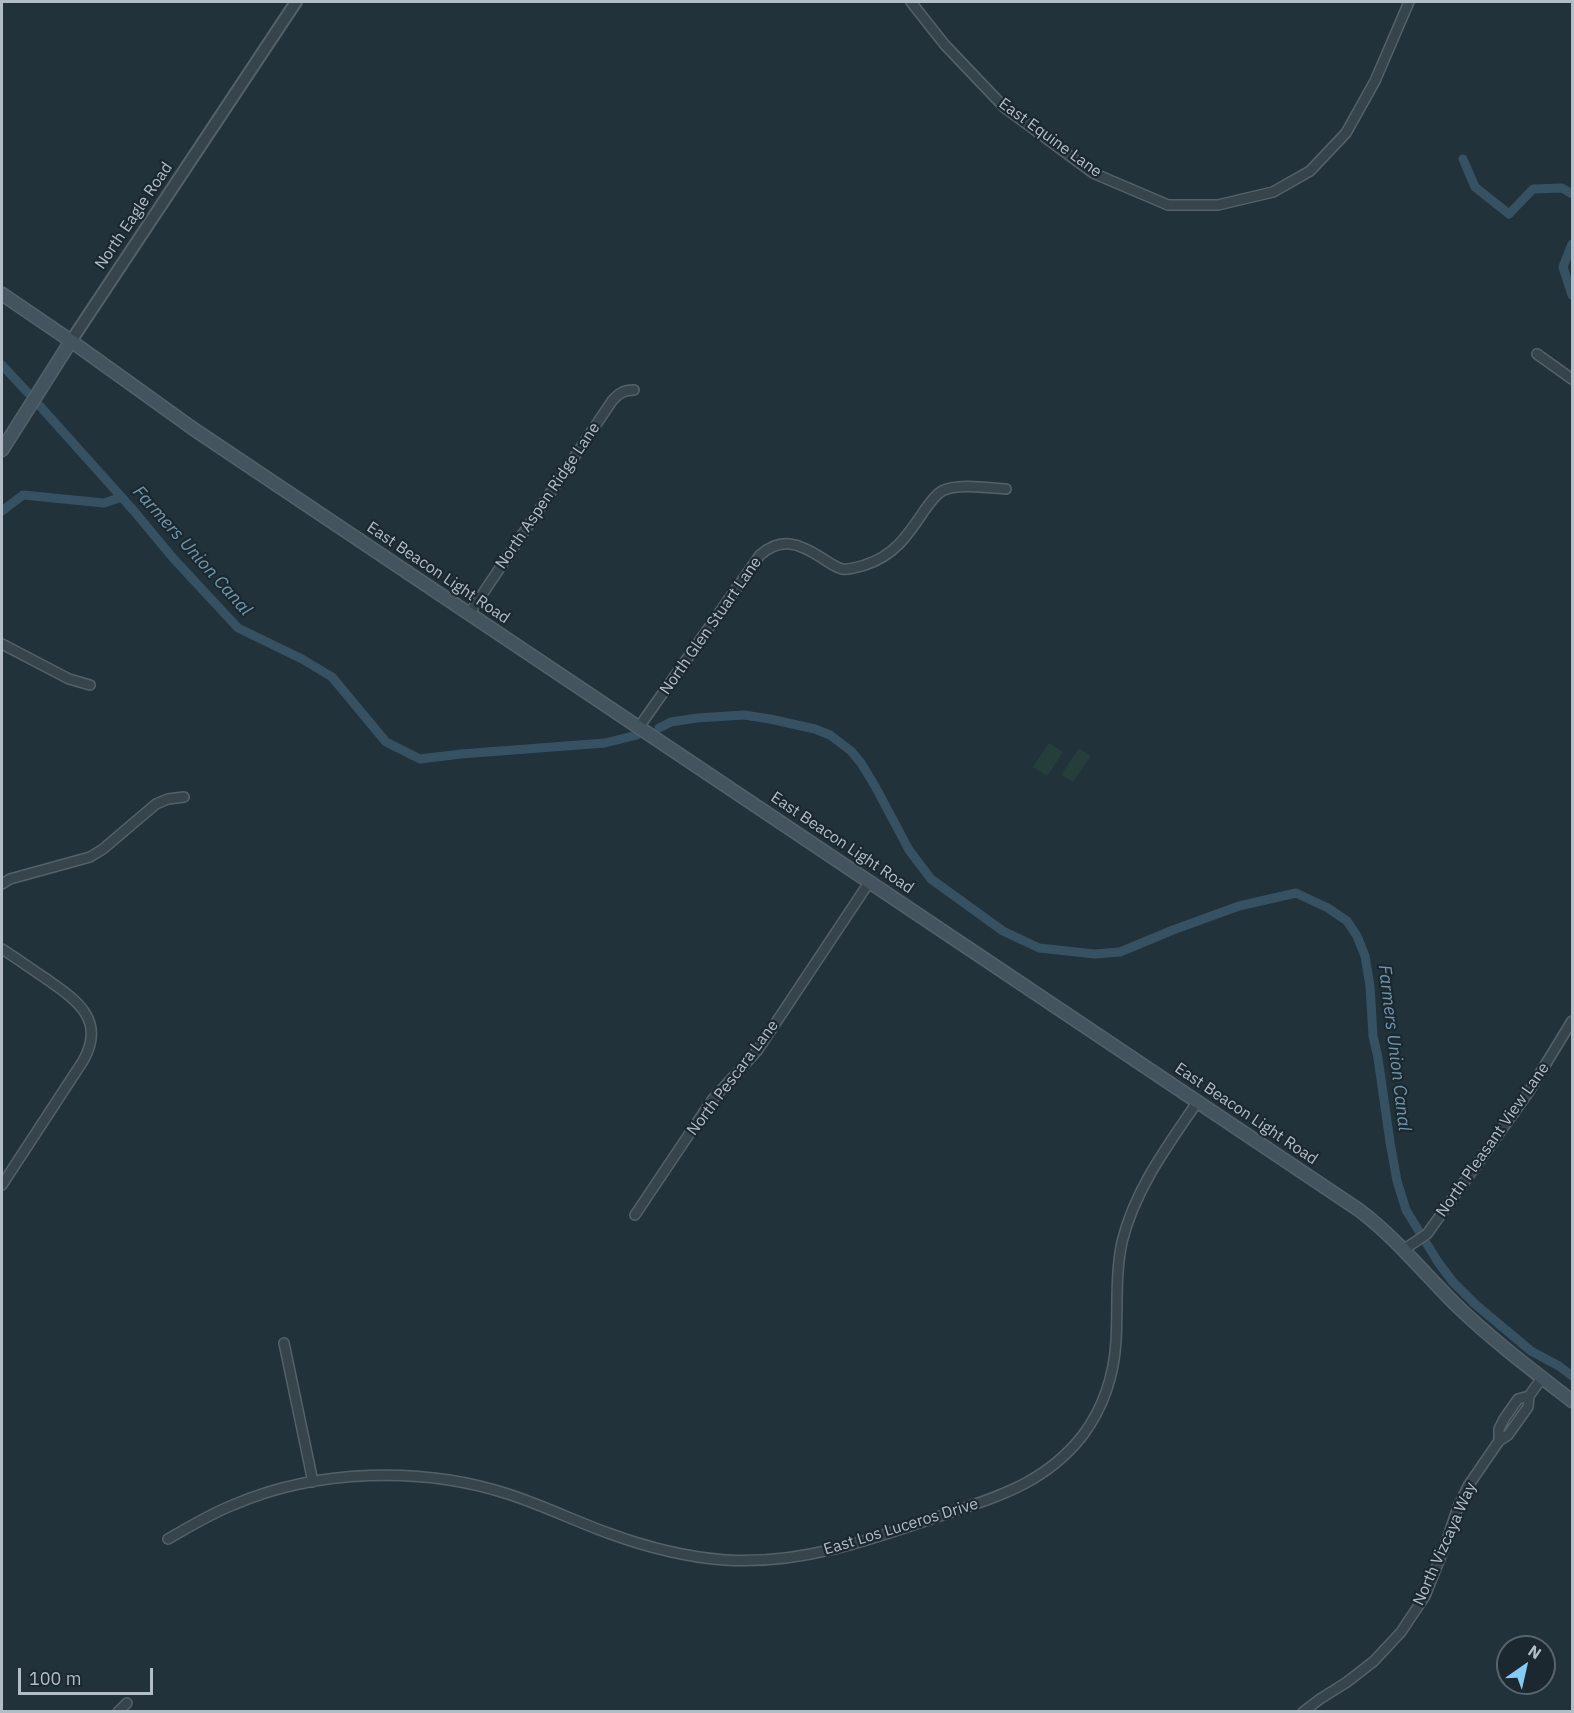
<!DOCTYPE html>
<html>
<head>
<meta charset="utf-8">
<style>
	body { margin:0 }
	#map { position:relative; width:1574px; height:1713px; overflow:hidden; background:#22323b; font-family:"IBM Plex Sans",sans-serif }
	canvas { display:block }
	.frame { position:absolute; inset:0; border:3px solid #b1bec7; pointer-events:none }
	.north { position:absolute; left:1496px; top:1635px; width:60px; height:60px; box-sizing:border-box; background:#1b2830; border:2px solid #57646c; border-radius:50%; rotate:34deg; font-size:16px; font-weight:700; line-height:24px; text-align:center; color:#b1bec7 }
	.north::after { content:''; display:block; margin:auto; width:21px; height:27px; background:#86caf7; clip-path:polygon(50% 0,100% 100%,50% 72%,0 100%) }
	.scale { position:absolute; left:18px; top:1668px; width:135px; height:27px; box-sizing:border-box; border:3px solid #b1bec7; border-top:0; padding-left:8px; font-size:18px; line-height:21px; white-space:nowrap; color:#b1bec7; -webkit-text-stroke:4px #1b2830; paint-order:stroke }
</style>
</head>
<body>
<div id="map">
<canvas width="1574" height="1713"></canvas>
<div class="frame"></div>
<div class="north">N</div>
<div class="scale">100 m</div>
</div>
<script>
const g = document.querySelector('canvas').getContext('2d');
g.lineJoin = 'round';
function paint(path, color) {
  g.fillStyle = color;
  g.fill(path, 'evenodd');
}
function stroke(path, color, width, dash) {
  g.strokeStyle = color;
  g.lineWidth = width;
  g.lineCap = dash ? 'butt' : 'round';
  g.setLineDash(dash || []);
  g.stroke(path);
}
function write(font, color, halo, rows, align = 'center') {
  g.font = font + ' "IBM Plex Sans",sans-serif';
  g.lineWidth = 4.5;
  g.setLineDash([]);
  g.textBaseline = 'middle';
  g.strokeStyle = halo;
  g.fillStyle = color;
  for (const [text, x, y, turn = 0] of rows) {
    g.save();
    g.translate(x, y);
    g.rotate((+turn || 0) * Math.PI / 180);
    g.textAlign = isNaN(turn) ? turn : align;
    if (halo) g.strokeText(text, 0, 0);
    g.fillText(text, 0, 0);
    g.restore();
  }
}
paint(new Path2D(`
	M1049,743l14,9 -16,24 -14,-9z
	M1079,748l12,8 -18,26 -12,-7z`), '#253e3b');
stroke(new Path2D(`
	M1463,159l12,28 34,27 24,-25 29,-1 10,6
	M1572,244l-9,23 9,28
	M2,365l26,28
	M39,405l95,106 39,47 65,70 64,31 30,18 54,65 34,17 41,-5 144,-11 32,-8
	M2,511l21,-16 81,8 18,-6
	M659,728l12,-6 26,-4 47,-3 26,4 45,10 15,6 21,16 10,12 14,23 34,64 22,29 72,52 36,17 56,6 25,-2 53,-22 66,-24 57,-13 32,15 19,13 10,15 8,20 5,30 3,50 5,22 12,84 7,39 9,29 32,52 15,20 22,22 56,47 28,15 13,10`), '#365262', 9);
const minor = new Path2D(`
	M911,2l34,43 60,63 88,65 75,32h50l21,-5 34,-8 37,-21 36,-38 29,-52 34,-79
	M1537,354l35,25
	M469,614l143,-213c7,-8 12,-11 22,-11
	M2,644l67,35 21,6
	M639,727l121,-172c22,-19 40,-11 62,3 6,4 13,9 20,11 7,1 16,-2 23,-4 30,-10 42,-29 59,-54 5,-7 11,-16 18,-20 15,-8 47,-3 64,-2
	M2,884l8,-5 80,-22 13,-8 53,-45 12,-5 16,-2
	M2,949c14,9 28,19 43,29 30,21 62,41 38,83l-81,124
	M635,1215l77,-115 45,-49 113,-170
	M1403,1250l24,-16 101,-141 44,-72
	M284,1343l29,139
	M1529,1396l-11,3 -14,20 -5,10v12l9,-6 20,-28 1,-11 13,-18
	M168,1539c21,-12 42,-25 65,-34 83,-36 189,-39 275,-11 34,11 67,27 100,39 38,14 77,24 117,27 75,5 146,-20 215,-44 56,-19 105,-32 143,-81 20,-27 31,-60 33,-94 2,-33 -1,-66 6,-99 13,-53 46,-97 76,-141
	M118,1712l9,-9
	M1303,1712l17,-13 27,-17 27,-21 27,-29 24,-36 20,-50 13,-39 10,-21 31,-45`);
const tertiary = new Path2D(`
	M71,341l225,-339`);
const secondary = new Path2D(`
	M2,294l69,47 124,89 1164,780c36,27 64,62 96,94 36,35 77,66 117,97
	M2,450l69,-109`);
stroke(minor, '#546169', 12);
stroke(tertiary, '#546169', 14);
stroke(secondary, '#546169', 15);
stroke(minor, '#36444b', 9);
stroke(tertiary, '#36444b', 10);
stroke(secondary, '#44545e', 12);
write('16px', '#b1bec7', '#1b2830', [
	["East Equine Lane",1050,138,36],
	["North Eagle Road",134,216,-56],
	["North Aspen Ridge Lane",548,496,-56],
	["East Beacon Light Road",438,573,34],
	["North Glen Stuart Lane",711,626,-55],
	["East Beacon Light Road",842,843,34],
	["North Pescara Lane",733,1078,-53],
	["East Beacon Light Road",1246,1114,34],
	["North Pleasant View Lane",1493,1140,-55],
	["East Los Luceros Drive",901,1527,-17],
	["North Vizcaya Way",1445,1544,-66]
]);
write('italic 18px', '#7196aa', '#1b2830', [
	["Farmers Union Canal",192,551,48],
	["Farmers Union Canal",1394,1048,83]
]);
</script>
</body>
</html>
